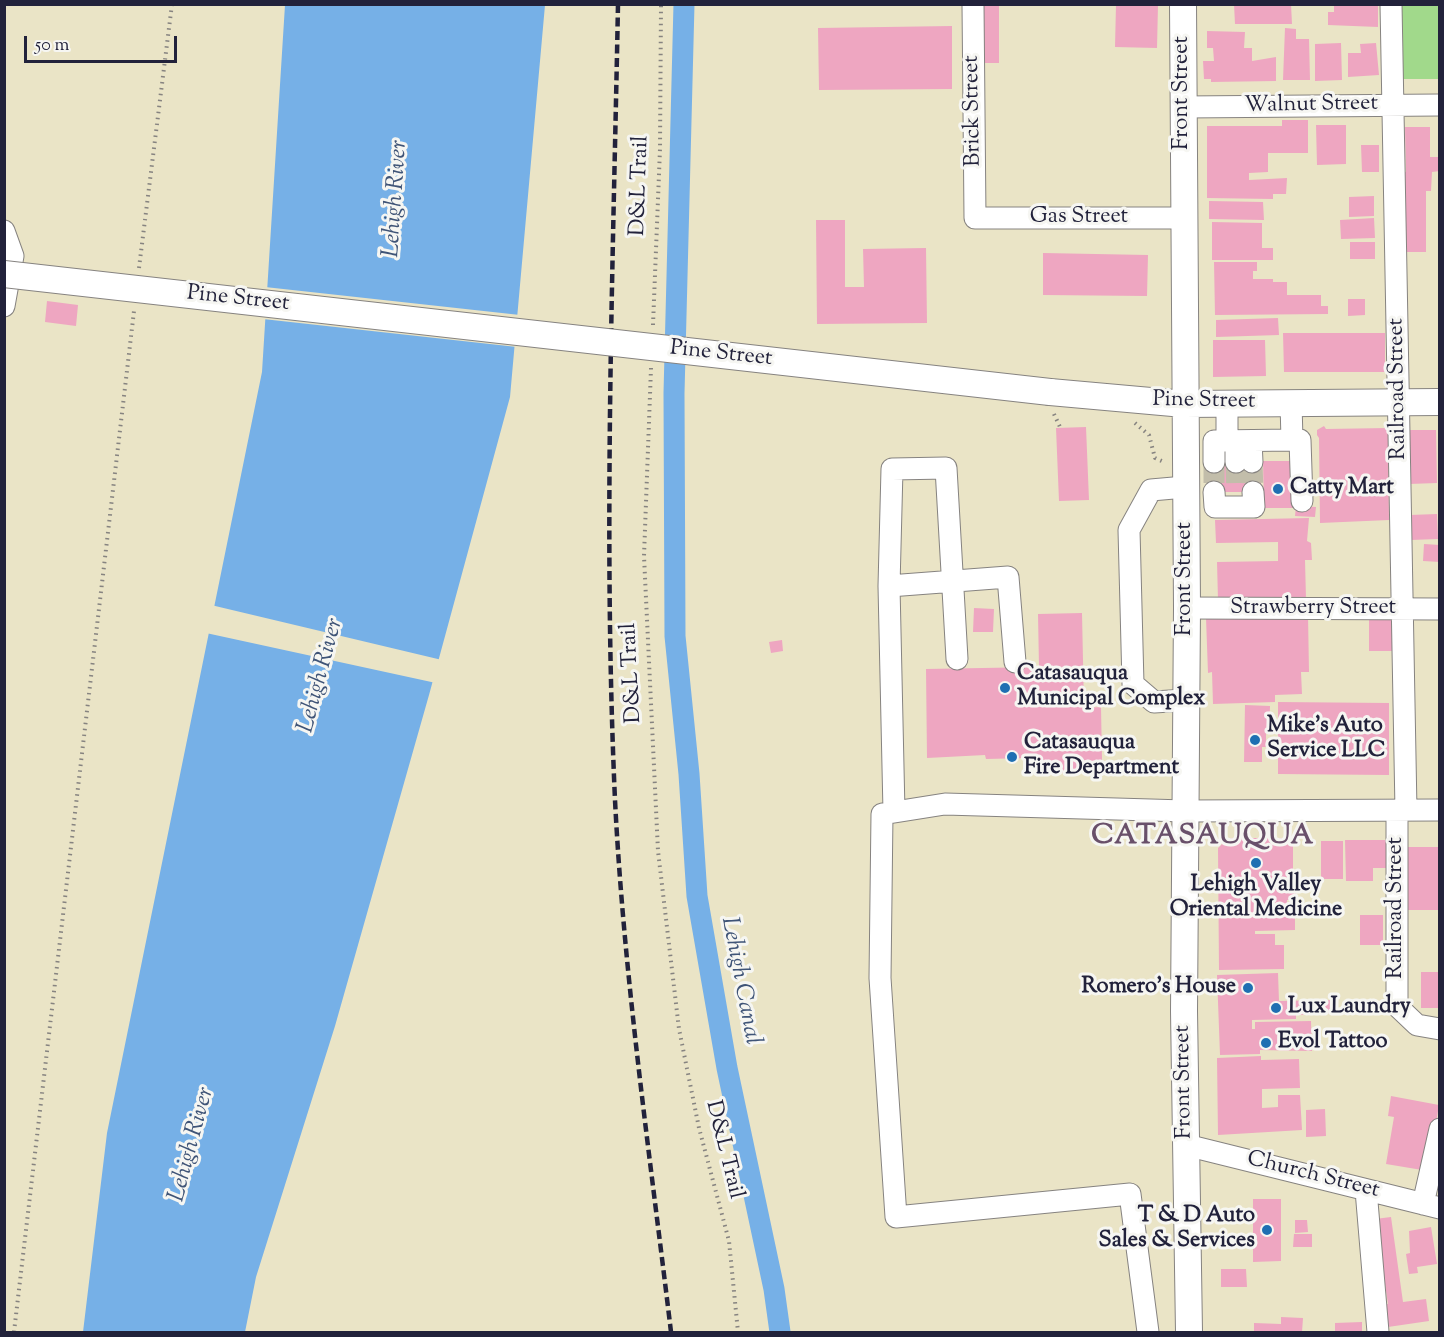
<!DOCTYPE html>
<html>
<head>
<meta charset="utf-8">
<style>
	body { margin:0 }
	#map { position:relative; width:1444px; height:1337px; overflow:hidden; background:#eae4c6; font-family:"Sorts Mill Goudy",serif }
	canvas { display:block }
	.frame { position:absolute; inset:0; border:6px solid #22223b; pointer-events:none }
	.scale { position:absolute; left:24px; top:36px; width:153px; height:27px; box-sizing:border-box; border:3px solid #22223b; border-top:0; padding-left:8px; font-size:18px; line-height:21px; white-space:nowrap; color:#22223b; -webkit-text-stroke:4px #f6f6f2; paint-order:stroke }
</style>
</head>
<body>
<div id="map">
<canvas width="1444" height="1337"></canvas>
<div class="frame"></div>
<div class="scale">50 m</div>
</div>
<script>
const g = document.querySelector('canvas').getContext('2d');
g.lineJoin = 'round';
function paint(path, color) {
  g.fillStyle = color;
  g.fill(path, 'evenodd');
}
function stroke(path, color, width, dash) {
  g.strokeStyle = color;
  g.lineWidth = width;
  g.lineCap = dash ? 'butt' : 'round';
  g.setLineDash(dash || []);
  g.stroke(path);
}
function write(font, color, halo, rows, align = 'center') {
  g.font = font + ' "Sorts Mill Goudy",serif';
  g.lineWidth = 6;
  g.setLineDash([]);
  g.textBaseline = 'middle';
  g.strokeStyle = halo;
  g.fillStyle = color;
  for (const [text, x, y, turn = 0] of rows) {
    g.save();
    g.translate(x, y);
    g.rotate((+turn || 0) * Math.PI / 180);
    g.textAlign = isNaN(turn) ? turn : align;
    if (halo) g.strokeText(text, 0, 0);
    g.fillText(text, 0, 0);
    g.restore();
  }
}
paint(new Path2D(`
	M1397,5h42v74h-42z`), '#a1d98b');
paint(new Path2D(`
	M285,5h260l-35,392 -81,298 -94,331 -79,251 -11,55h-162l24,-199 155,-761z`), '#76b0e7');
paint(new Path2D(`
	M265,287l255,28 -3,32 -254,-28z
	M211,605l231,55 -6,23 -230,-50z`), '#eae4c6');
stroke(new Path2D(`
	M684,4l-10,389 1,243 14,138 8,122 30,172 47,221 6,43`), '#76b0e7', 21);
paint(new Path2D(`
	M975,4h24v59h-24z
	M1234,4h57l1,20h-57z
	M1334,4h44v23l-50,-2v-13h6z
	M1116,5h42l-1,43 -42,-1z
	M952,26v63l-133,1 -1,-62z
	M1285,28l11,1v10h13l1,41h-27z
	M1207,31l38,1 -1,16h8v13l24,-4v24l-65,1v-3h-7l-1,-18h11l-1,-13h-6z
	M1341,43l1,37 -27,1v-37z
	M1376,43l3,32 -31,2v-24h13l-1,-9z
	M1282,120h26v33h-40v19l-19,1v7l38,-2 -1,16h-13v5l-66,-1v-72h75z
	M1316,125h30v39l-29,1z
	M1405,127h25v30h10v14l-8,1 -1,19h-5v61h-27v-81l7,1z
	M1361,145h18v27h-17z
	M1374,196v20l-25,1v-20z
	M1209,201l54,1 1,18 -55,-1z
	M1374,218l1,20 -34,1 -1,-19z
	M816,220h29v67h19l-1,-38 63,-1 1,75 -110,1z
	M1212,222l50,1v25h11v12h-61z
	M1350,242h25v17h-25z
	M1043,253l105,2 -1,41 -104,-1z
	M1214,262h43v9h-4v8h20v3h14v13h34v11h7v8l-113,1z
	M1348,299h17v16l-17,1z
	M47,301l31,4 -2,21 -31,-4z
	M1278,318l1,17 -63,2v-17z
	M1283,333h102v39h-101z
	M1213,340h52l1,36 -53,1z
	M1324,426l2,3 62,-1 1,92 -69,3 -1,-85 -2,-3v-5z
	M1086,427l3,73 -30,1 -3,-73z
	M1410,430h26l1,53 -28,1z
	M1263,461h30l1,47h-30z
	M1208,462h53v30h-53z
	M1296,506l20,1 -1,10 -20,-1z
	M1437,514l1,25 -27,1 -1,-25z
	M1309,518l-2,23 4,2 1,17h-7l1,39 -88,1 -1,-38 61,-1v-19l-62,1 -1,-23z
	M1424,544l16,1v17l-17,-1z
	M974,608l20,1 -1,23h-20z
	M1082,613l2,95 17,-1 1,53h-4v6h-13l-1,7h-42l-1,-11h-12v-4l-43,1 -1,-4 -58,3 -1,-89 113,-2 -1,-53z
	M1394,614v37h-25v-36z
	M1308,615l1,57h-8l1,22 -27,1v7l-62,2 -1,-32 -4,1 -2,-55z
	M782,640l1,11 -12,2 -2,-11z
	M1278,702l111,1v72l-111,-1z
	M1245,705l25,1 -1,27h-3v14h-4v15h-18z
	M1228,838h65v41h-6v8h9v13h-9v13h8v17l-40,1v3h20v11h9v24l-65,1 -1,-122z
	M1345,840h41v28h-13v13h-27z
	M1321,841h22v38h-22z
	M1405,847h35v63h-35z
	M1360,915h23v30h-23z
	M1421,972h19v36h-19z
	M1278,973l1,28 55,-1 1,13 -39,2v4l-44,1v9h3v-7l56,-1 1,30 -52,-1v4l-40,1 -3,-80z
	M1261,1056v4l38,-1 1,29 -38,1v19l16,-1v-12h22l2,35 -84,5 -1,-77z
	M1391,1096l48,9 -11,66 -42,-7 8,-47 -6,-1z
	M1325,1109l1,27 -20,1v-27z
	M1253,1199h28v62l-28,1z
	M1391,1217l12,85 23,-3 3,22 -41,6 -3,-23h3l-13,-85z
	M1295,1220h12l1,12 -13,1z
	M1431,1227l6,37 -20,3 1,6 -9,1 -3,-20 4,-1 -1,-22z
	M1294,1234h18v13h-19z
	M1221,1269h25l1,18h-26z
	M1281,1317l22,1 -1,14h-48v-9l27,1z
	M1362,1322v10h-27v-9z`), '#eea6c1');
stroke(new Path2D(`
	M1214,462v30
	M1236,462l1,30
	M1252,462l1,30`), '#c2bdaa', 21, [21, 10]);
const minor = new Path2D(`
	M973,4l2,214h208
	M1391,4l15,806
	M1183,107l257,-2
	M4,231l9,25 -9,50
	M1292,440h8l2,61
	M1227,441v-37
	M1236,441v21
	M1251,441l1,21
	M1214,462v-21l78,-1 -1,-37
	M1185,487l-34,3 -22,40 4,154 21,18 32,-2
	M1214,492l1,15h39l-1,-15
	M889,586l119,-9 7,85
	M1187,608l253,1
	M1397,810v196l20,19 23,4
	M894,812l-5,-226 3,-117 54,-1 11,191
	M1186,1145l254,63
	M1366,1190l12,142
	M1423,1204l17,-75
	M1148,1332l-18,-138 -234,23 -16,-239 2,-164 63,-10 240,7 255,-1`);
const major = new Path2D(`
	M1183,4l4,604 -3,403 5,321
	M1050,392l134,12 256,-2`);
stroke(minor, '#868380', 23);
stroke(major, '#868380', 28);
stroke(new Path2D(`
	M139,268l33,-264
	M653,325l7,-176 1,-145
	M651,368l-7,188 14,295 21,178 20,99 30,113 9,91
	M1054,414l6,13
	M1135,423l14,12 6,23 9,4
	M14,1332l120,-1021`), '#868380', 4, [1.5, 4.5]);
stroke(minor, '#fff', 21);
stroke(major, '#fff', 26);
stroke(new Path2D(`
	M618,4c-5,265 -15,532 -3,796 9,178 35,356 56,532`), '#22223b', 4.5, [9, 4.5]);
const majorBridge = new Path2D(`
	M4,274l1046,118`);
stroke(majorBridge, '#868380', 28, []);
stroke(majorBridge, '#fff', 26);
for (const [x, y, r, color] of [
	[1278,489,6,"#1f6fb2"],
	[1005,688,6,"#1f6fb2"],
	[1255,740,6,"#1f6fb2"],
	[1012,757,6,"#1f6fb2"],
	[1256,863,6,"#1f6fb2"],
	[1248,988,6,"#1f6fb2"],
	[1276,1008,6,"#1f6fb2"],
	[1266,1043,6,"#1f6fb2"],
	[1267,1230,6,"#1f6fb2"]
]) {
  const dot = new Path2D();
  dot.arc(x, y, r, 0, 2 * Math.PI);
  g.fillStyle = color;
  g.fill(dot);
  stroke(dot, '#f6f6f2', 2);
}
write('22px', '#22223b', '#f6f6f2', [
	["Front Street",1183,93,-90],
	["Walnut Street",1311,106,-1],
	["Brick Street",974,111,-91],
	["D&L Trail",641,186,-88],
	["Gas Street",1079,218],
	["Pine Street",238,300,6],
	["Pine Street",721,355,6],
	["Railroad Street",1399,389,-91],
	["Pine Street",1204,402,1],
	["Front Street",1186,579,-90],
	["Strawberry Street",1313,609],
	["D&L Trail",633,673,-93],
	["Railroad Street",1397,908,-90],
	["Front Street",1185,1082,-91],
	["D&L Trail",723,1150,76],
	["Church Street",1313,1176,14]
]);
write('bold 22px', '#22223b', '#f6f6f2', [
	["Catty Mart",1290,489],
	["Catasauqua",1017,675],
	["Municipal Complex",1017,700],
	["Mike's Auto",1267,727],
	["Service LLC",1267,752],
	["Catasauqua",1024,744],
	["Fire Department",1024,769],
	["Lehigh Valley",1256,886,"center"],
	["Oriental Medicine",1256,911,"center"],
	["Romero's House",1236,988,"right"],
	["Lux Laundry",1288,1008],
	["Evol Tattoo",1278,1043],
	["T & D Auto",1255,1217,"right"],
	["Sales & Services",1255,1242,"right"]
], 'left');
write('italic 24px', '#3f5477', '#f6f6f2', [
	["Lehigh River",397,199,-86],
	["Lehigh River",322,676,-75],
	["Lehigh Canal",739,981,79],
	["Lehigh River",193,1145,-75]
]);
g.letterSpacing = '1.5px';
write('bold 28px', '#69506a', '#f6f6f2', [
	["CATASAUQUA",1203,838]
]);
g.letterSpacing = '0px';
</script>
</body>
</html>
